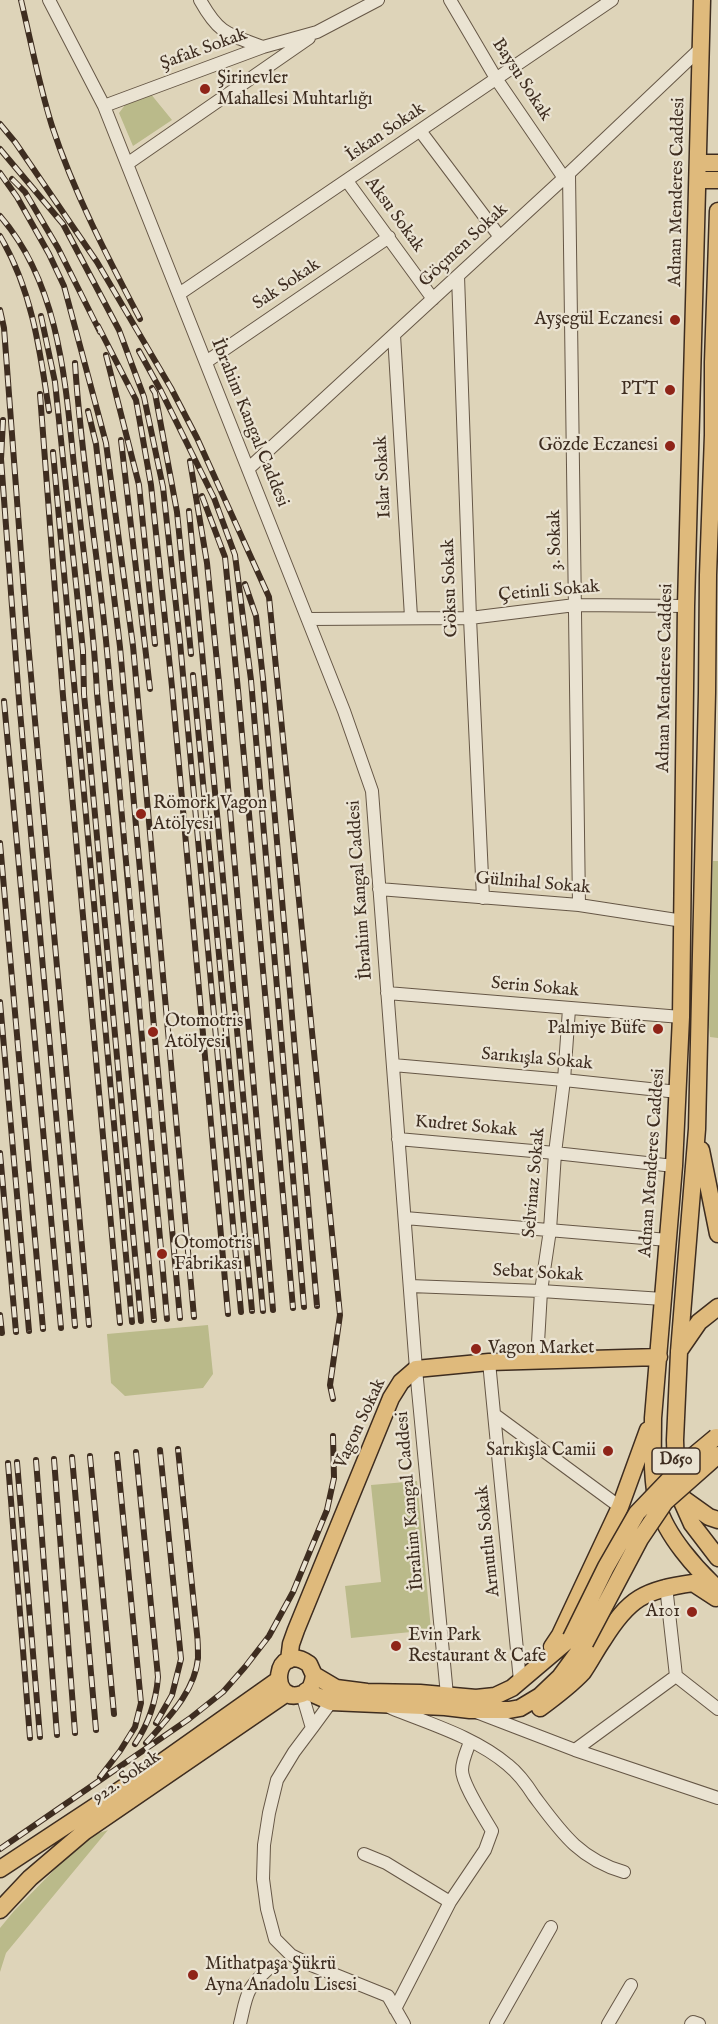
<!DOCTYPE html>
<html>
<head>
<meta charset="utf-8">
<style>
	body { margin:0 }
	canvas { display:block; background:#ded4b9 }
</style>
</head>
<body>
<canvas width="718" height="2024"></canvas>
<script>
const g = document.querySelector('canvas').getContext('2d');
g.lineJoin = 'round';
function paint(path, color) {
  g.fillStyle = color;
  g.fill(path, 'evenodd');
}
function stroke(path, color, width, dash) {
  g.strokeStyle = color;
  g.lineWidth = width;
  g.lineCap = dash ? 'butt' : 'round';
  g.setLineDash(dash || []);
  g.stroke(path);
}
function write(font, color, halo, rows, align = 'center') {
  g.font = font + ' "IM FELL English",serif';
  g.lineWidth = 4.5;
  g.setLineDash([]);
  g.textBaseline = 'middle';
  g.strokeStyle = halo;
  g.fillStyle = color;
  for (const [text, x, y, turn = 0] of rows) {
    g.save();
    g.translate(x, y);
    g.rotate((+turn || 0) * Math.PI / 180);
    g.textAlign = isNaN(turn) ? turn : align;
    if (halo) g.strokeText(text, 0, 0);
    g.fillText(text, 0, 0);
    g.restore();
  }
}
paint(new Path2D(`
	M150,93l22,27 -39,26 -14,-33 9,-12z
	M713,861h5v177l-8,-1 -2,-19z
	M208,1325l5,49 -10,14 -78,8 -14,-13 -4,-49z
	M417,1481l14,149 -80,8 -6,-52 36,-4 -10,-97z
	M108,1830l-102,123 -6,19v-44l14,-17 46,-47 33,-29z`), '#baba8a');
const minor = new Path2D(`
	M49,0l55,106 240,605 28,80 44,578 31,326
	M200,0c19,34 27,34 63,47
	M450,0l47,80 67,98
	M104,106l159,-59 54,-15 61,-32
	M421,132l79,105
	M127,164l182,-126
	M569,174l10,731
	M347,181l86,118
	M458,276l12,342 13,280
	M179,294l433,-294
	M394,335l17,282
	M206,362l183,-125
	M248,469l316,-291 137,-130
	M308,619l162,-1 105,-13 111,1
	M379,889l200,16 104,16
	M387,993l294,24
	M393,1065l171,15 114,12
	M398,1139l157,14 119,13
	M405,1218l263,22
	M410,1286l131,5 122,8
	M537,1360l4,-69 9,-61 5,-77 9,-73 5,-71
	M489,1362l31,319
	M495,1415l125,92
	M676,1676l42,33
	M302,1694l10,34 -18,24 -17,28 -8,33 -5,32 -1,34 4,30 8,30 16,16 20,10 77,31 16,28
	M391,1708c39,16 84,29 117,57 10,8 19,20 26,31 27,36 45,63 90,76
	M476,1712l99,38 143,48
	M312,1728l19,-26
	M575,1750l101,-74 -10,-90
	M364,1854l22,9 64,39
	M395,2009l55,-107 35,-52 7,-19c-8,-14 -30,-47 -30,-61 0,-9 5,-20 8,-28
	M240,2024c7,-29 5,-34 28,-55
	M496,2024l55,-97
	M608,2024l23,-39
	M691,2024l2,-2 6,2`);
const major = new Path2D(`
	M702,0l-16,606 -5,411 -7,149 -21,252c0,29 -2,60 5,88 8,29 38,63 60,83
	M698,163h20
	M698,180h20
	M718,211l-5,151v73l-5,140 -1,118 -10,436 -18,223 -4,88 1,32 3,23 13,29 26,34
	M701,1150l17,84
	M679,1351l20,-29 19,-15
	M681,1497l28,20 9,3
	M552,1647l8,-12 60,-128 28,-77
	M289,1660l2,-16 5,-14 95,-232 10,-16 15,-13 73,-7 170,-5
	M314,1675c-1,8 -3,16 -12,19 -34,12 -29,-55 7,-30l5,11 22,13 31,4 53,1 56,5 19,-2 17,-8 59,-50
	M306,1691l25,11 114,5 25,3h39l11,-2 20,-12 20,-19 25,-34
	M540,1708c15,-11 30,-22 43,-36 7,-10 13,-22 20,-32 26,-42 41,-50 90,-57l23,15
	M0,1869l155,-102 123,-87
	M0,1910l30,-32 54,-46 203,-139`);
stroke(minor, '#665746', 14);
stroke(major, '#3e2d20', 19);
stroke(minor, '#eae3d2', 12);
stroke(major, '#dfba7c', 16);
const rail = new Path2D(`
	M21,0c10,42 18,85 31,126 22,67 55,130 88,193
	M0,124l15,18 82,120 74,126 26,50 72,159 71,718 -10,70 3,14
	M0,149l63,75 56,106 25,67 19,90 17,155 61,670
	M0,173l17,24 32,57 15,32 42,157 27,203 61,671
	M12,179l13,13 33,56 42,84
	M0,216c67,77 66,190 78,286 7,64 16,127 19,191l57,627
	M0,236c32,54 40,114 49,175
	M0,310l4,18 22,292 63,705
	M41,316l14,66 28,269 1,43 57,627
	M98,326l38,74 15,85 21,202 56,627
	M139,351l22,40 53,107 21,57 16,125 53,627
	M106,355l33,130 16,159
	M75,363c6,96 23,191 32,288 21,222 41,445 60,668
	M152,388l3,5 22,119 14,142
	M40,394l23,302 57,627
	M88,411l8,33 24,203 60,671
	M3,420l-2,39 18,241 56,626
	M121,440l29,249
	M53,452l79,870
	M190,461l17,102 12,119 54,628
	M202,496l23,61 13,133 55,618
	M189,511l74,800
	M245,584l11,32 7,63 54,627
	M193,675l59,636
	M4,701l57,627
	M0,843l43,486
	M0,1002l29,329
	M0,1153l16,179
	M0,1315l2,18
	M90,1456l24,258
	M72,1457l24,273
	M54,1459l21,274
	M36,1460l21,275
	M17,1462l23,275
	M8,1463l22,275
	M156,1723l16,-28 9,-36 -21,-209
	M146,1743c21,-24 49,-51 52,-85 0,-8 0,-16 -1,-24l-19,-185
	M135,1744c14,-21 21,-42 23,-67l-22,-225
	M100,1777l20,-26 15,-24 6,-24 -24,-249
	M0,1849l189,-130 34,-27 22,-25 24,-31 24,-44 34,-82 7,-32 -1,-42`);
stroke(rail, '#3e2d20', 6);
stroke(rail, '#eae3d2', 4, [11]);
const majorBridge = new Path2D(`
	M571,1638l35,-71 31,-54 49,-51 30,-25
	M585,1643l55,-104 25,-37 53,-47`);
stroke(majorBridge, '#3e2d20', 19, []);
stroke(majorBridge, '#dfba7c', 16);
for (const [x, y, r, color] of [
	[205,89,6,"#8f2418"],
	[675,320,6,"#8f2418"],
	[670,390,6,"#8f2418"],
	[670,446,6,"#8f2418"],
	[141,814,6,"#8f2418"],
	[658,1029,6,"#8f2418"],
	[153,1032,6,"#8f2418"],
	[162,1254,6,"#8f2418"],
	[476,1349,6,"#8f2418"],
	[608,1451,6,"#8f2418"],
	[692,1612,6,"#8f2418"],
	[396,1646,6,"#8f2418"],
	[193,1975,6,"#8f2418"]
]) {
  const dot = new Path2D();
  dot.arc(x, y, r, 0, 2 * Math.PI);
  g.fillStyle = color;
  g.fill(dot);
  stroke(dot, '#eae3d2', 2);
}
for (const [x, y, w] of [
	[676,1461,48]
]) {
  const box = new Path2D();
  box.roundRect(x - w / 2, y - 13, w, 26, 4.5);
  g.fillStyle = '#eae3d2';
  g.fill(box);
  stroke(box, '#3e2d20', 1.5);
}
write('bold 16px', '#3e2d20', null, [
	["D650",676,1461]
]);
write('18px', '#3e2d20', '#eae3d2', [
	["Şafak Sokak",204,50,-20],
	["Baysu Sokak",521,80,57],
	["İskan Sokak",386,133,-34],
	["Adnan Menderes Caddesi",678,192,-89],
	["Aksu Sokak",394,215,54],
	["Göçmen Sokak",464,246,-43],
	["Sak Sokak",287,285,-34],
	["İbrahim Kangal Caddesi",249,423,68],
	["Islar Sokak",384,477,-93],
	["3. Sokak",556,540,-91],
	["Göksu Sokak",451,588,-92],
	["Çetinli Sokak",549,592,-5],
	["Adnan Menderes Caddesi",666,678,-89],
	["Gülnihal Sokak",533,884,5],
	["İbrahim Kangal Caddesi",361,890,-94],
	["Serin Sokak",535,988,5],
	["Sarıkışla Sokak",537,1060,5],
	["Kudret Sokak",466,1127,5],
	["Adnan Menderes Caddesi",653,1163,-86],
	["Selvinaz Sokak",535,1183,-85],
	["Sebat Sokak",538,1274,3],
	["Vagon Sokak",361,1424,-65],
	["İbrahim Kangal Caddesi",411,1501,-95],
	["Armutlu Sokak",489,1541,-96],
	["922. Sokak",127,1778,-35]
]);
write('18px', '#3e2d20', '#eae3d2', [
	["Şirinevler",217,79],
	["Mahallesi Muhtarlığı",217,100],
	["Ayşegül Eczanesi",663,320,"right"],
	["PTT",658,390,"right"],
	["Gözde Eczanesi",658,446,"right"],
	["Römork Vagon",153,804],
	["Atölyesi",153,825],
	["Otomotris",165,1022],
	["Atölyesi",165,1043],
	["Palmiye Büfe",646,1029,"right"],
	["Otomotris",174,1244],
	["Fabrikası",174,1265],
	["Vagon Market",488,1349],
	["Sarıkışla Camii",596,1451,"right"],
	["A101",680,1612,"right"],
	["Evin Park",408,1636],
	["Restaurant & Cafe",408,1657],
	["Mithatpaşa Şükrü",205,1965],
	["Ayna Anadolu Lisesi",205,1986]
], 'left');
</script>
</body>
</html>
